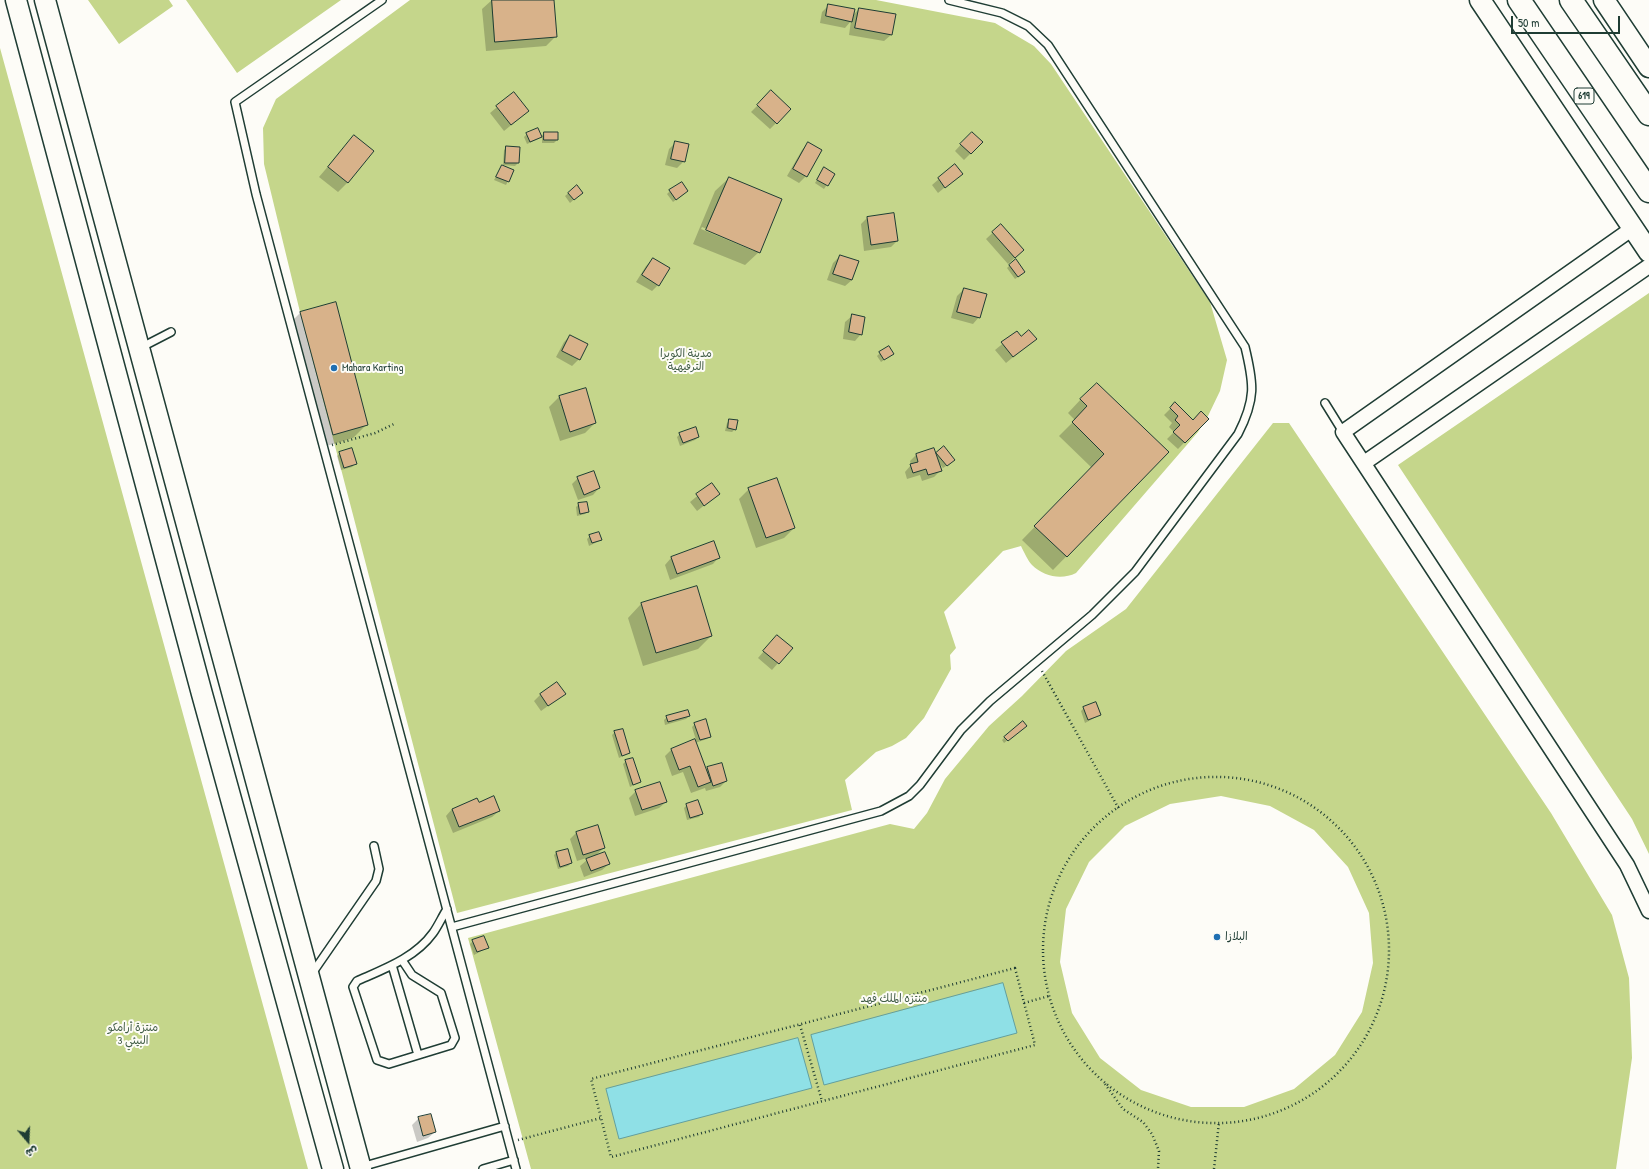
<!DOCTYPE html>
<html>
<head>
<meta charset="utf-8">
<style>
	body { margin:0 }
	#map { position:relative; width:1649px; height:1169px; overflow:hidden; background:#fdfcf7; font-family:"Patrick Hand","Playpen Sans Arabic",sans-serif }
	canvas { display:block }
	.north { position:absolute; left:8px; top:1121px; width:40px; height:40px; -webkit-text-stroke:3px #fdfcf7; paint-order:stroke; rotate:161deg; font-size:11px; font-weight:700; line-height:16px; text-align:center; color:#1f3d34 }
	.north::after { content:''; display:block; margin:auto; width:14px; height:18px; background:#1f3d34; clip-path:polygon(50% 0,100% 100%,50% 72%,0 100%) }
	.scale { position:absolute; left:1511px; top:16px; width:109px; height:18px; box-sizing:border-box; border:2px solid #1f3d34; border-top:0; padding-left:5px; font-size:12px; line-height:14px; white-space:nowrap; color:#1f3d34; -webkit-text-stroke:3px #fdfcf7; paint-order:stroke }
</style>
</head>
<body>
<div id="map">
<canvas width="1649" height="1169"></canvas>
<div class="north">ش</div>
<div class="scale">50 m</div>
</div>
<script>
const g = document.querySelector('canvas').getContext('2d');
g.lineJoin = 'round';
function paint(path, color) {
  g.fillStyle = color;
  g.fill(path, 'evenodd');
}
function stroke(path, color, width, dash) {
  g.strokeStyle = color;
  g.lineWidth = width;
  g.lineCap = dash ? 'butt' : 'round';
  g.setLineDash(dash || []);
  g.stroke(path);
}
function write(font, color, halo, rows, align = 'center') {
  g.font = font + ' "Patrick Hand","Playpen Sans Arabic",sans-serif';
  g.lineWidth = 4;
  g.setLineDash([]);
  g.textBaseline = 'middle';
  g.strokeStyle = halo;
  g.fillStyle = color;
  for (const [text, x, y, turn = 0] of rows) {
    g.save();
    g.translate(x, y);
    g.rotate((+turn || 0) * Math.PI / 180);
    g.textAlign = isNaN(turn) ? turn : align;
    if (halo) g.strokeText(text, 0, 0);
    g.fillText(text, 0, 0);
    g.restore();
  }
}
paint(new Path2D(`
	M88,0h81l4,6 -54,38z
	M186,0h155l-104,73z
	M410,0h466l119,23 39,23 17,18 159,238 17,58 -7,31 -12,25 -10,16 -122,141c-14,7 -32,4 -44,-8 -4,-4 -8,-13 -11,-19l-18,5 -59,61 12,36 -6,7 1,14 -27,49 -18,20 -14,8 -16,6 -31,28 7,30 -395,103 -157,-601 -36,-148 -1,-36 13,-29z
	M0,48l308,1121h-308z
	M1649,293v561l-17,-35 -234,-354z
	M1273,423h16l262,390 61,102 17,63 3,80 -16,111h-1085l-63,-231 422,-114 24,5 13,-16 18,-34 44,-53 33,-30 44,-45 60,-42zM1221,796l49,10 44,24 34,37 21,46 4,50 -11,49 -27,43 -41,34 -50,18h-53l-50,-17 -41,-32 -28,-45 -12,-51 6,-53 23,-47 36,-36 45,-22z`), '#c5d68b');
const water = new Path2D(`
	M1003,983l14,50 -193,52 -13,-50z
	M798,1038l14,50 -193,51 -13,-50z`);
paint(water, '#8fe0e6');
stroke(water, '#629f9f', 1);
paint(new Path2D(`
	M492,0h61l3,36 -10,10 -60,5 -4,-42z
	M829,5l23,11 7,-7 32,26 -7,6 -35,-6 2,-14 -6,7 -25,-5 2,-11z
	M771,92l5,31 -6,6 -19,-17z
	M514,93l7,24 -17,14 -14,-18z
	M545,133h12v7l-3,3h-12v-7l-4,3 -11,5 -3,-7 3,-3 14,2z
	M354,136l-6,46 -10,10 -19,-15z
	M966,139l16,3 -18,18 -9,-9z
	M676,142l8,19 -7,7 -12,-3 4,-16z
	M808,143l-2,33 -7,7 -12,-7 15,-26z
	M507,147l11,16 -3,3 -12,-1 1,-15z
	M955,165l6,9 -23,19 -6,-8z
	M502,166l11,5 -7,14 -12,-5z
	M824,168l10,6 -10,15 -9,-6z
	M729,178l30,74 -14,13 -52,-21 22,-53zM702,227l52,22v2l-53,-22z
	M577,186l2,9 -9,8 -5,-7z
	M670,191l14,3 -11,8 -6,-8z
	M867,218l30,23 -6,6 -27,4 -3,-27z
	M1001,225l16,31 -9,8 -22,-25z
	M840,256l12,24 -7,6 -18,-6 6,-17z
	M653,259l5,26 -6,6 -16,-9 10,-16z
	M1010,265l11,10 -6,4 -8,-11z
	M964,289l15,28 -6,7 -22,-6 6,-22z
	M300,313l67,111 -14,14 -33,10 -33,-122z
	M852,316l9,18 -6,7 -12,-2 2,-17z
	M1017,332l4,6 14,1 -29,24 -11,-13z
	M570,336l9,23 -7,7 -16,-9 8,-15z
	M880,353l13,1 -12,8 -4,-6z
	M559,397l36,26 -10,10 -25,8 -11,-34z
	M1083,397l85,55 -115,118 -31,-30 70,-72 -33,-32 16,-16 -7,-7z
	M1175,404l18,17 14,-2 -29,30 -11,-10 7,-7 -5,-5 3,-4 -8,-8z
	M730,420l5,9 -3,3 -7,-1 2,-8z
	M680,434l18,3 -3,3 -15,6 -3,-9z
	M944,448l7,15 -8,5 -5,-6 3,8 -7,7 -12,4 -2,-6 -13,4 -2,-7 6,-7 -1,-4 6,-6h19z
	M340,453l15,11 -3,3 -11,3 -4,-14z
	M578,478l21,10 -6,7 -15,5 -6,-16z
	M712,484l7,10 -22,17 -7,-9z
	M749,489l45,39 -10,10 -28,10 -17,-49z
	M579,504l9,7 -3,3 -8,2 -1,-9z
	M590,536l11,4 -12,6 -2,-7z
	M713,542l6,15 -6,7 -43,16 -5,-15 6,-7z
	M696,587l15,49 -13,13 -55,17 -15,-48 13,-14z
	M771,643l20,5 -19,22 -14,-12z
	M541,694h23l-23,17 -7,-10z
	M1084,708l16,7 -15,8 -4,-12z
	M689,716l-3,3 -21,6 -1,-5 3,-3z
	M695,724l15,12 -3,3 -12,4 11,27 2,-2 18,13 -6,6 -14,4 -1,-3 -14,5 -8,-21 -11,4 -7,-20 6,-6 25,-10 -4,-13z
	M1023,729l-19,14 -2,-3 3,-3z
	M615,732l14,21 -10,5 -7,-23z
	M626,761l14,21 -10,5 -7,-23z
	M636,791l30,11 -7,6 -24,8 -6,-18z
	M478,803l21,8 -7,6 -39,16 -7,-17 6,-7z
	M687,805l14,9 -2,3 -12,3 -3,-12z
	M576,833l28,15 -8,7 -19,6 -7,-22z
	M557,852l14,11 -3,3 -10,3 -4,-14z
	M587,860l22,4 -7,6 -18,7 -4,-11z
	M473,941l14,7 -13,7 -4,-11z
	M419,1118l16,14 -7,6 -11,4 -5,-17z`), '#0003');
const building = new Path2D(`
	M492,0h62l3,37 -62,5z
	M828,4l27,5 -3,13 -26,-6z
	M859,8l37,6 -4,21 -37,-7z
	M771,90l20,19 -14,15 -20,-19z
	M514,92l15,19 -18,14 -15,-19z
	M538,128l4,9 -12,5 -4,-9z
	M544,132h14v8h-14z
	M972,132l11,10 -12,12 -11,-10z
	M354,135l20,16 -26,32 -20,-16z
	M675,141l14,3 -4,18 -14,-3z
	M808,142l14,8 -15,27 -14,-8z
	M506,146l14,1 -1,16h-14z
	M955,164l8,10 -18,14 -7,-10z
	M502,165l12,5 -5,12 -13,-5z
	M824,167l11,7 -7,12 -11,-6z
	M729,177l53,22 -22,54 -54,-23z
	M682,182l6,9 -12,9 -7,-10z
	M577,185l6,8 -9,7 -6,-7z
	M894,213l4,28 -27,4 -4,-28z
	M1001,224l23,26 -9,8 -23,-26z
	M840,255l19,6 -7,19 -19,-6z
	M653,258l17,10 -11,18 -17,-11z
	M1016,259l9,13 -7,5 -9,-12z
	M964,288l23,6 -7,24 -23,-6z
	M336,302l32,123 -35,10 -33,-123z
	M852,314l13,3 -3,18 -13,-3z
	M1029,330l8,9 -24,18 -12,-15 16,-11 4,5z
	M570,335l18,9 -8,16 -18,-9z
	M889,346l5,8 -10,6 -5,-8z
	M1097,383l72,69 -102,105 -33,-31 70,-72 -32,-32 15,-16 -7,-7z
	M586,388l10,35 -26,9 -11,-36z
	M1175,402l18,18 8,-9 8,8 -24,24 -12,-11 7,-7 -5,-5 3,-4 -8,-8z
	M729,419l9,1 -2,10 -8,-2z
	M696,427l3,10 -16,6 -4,-10z
	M944,446l11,14 -8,6 -11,-13z
	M352,448l5,16 -13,4 -5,-16z
	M934,448l8,23 -14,4 -2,-6 -13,4 -3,-9 8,-2 -2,-8z
	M594,471l6,17 -16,7 -7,-18z
	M777,478l18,50 -29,10 -18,-50z
	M712,483l8,11 -16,12 -8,-12z
	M587,502l2,10 -9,2 -2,-11z
	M599,532l3,8 -10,3 -3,-8z
	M714,541l6,17 -43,16 -6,-17z
	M697,586l15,50 -56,17 -15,-50z
	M777,635l16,13 -14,16 -16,-13z
	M557,682l9,12 -18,12 -8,-12z
	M1096,702l5,13 -13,5 -5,-13z
	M688,710l2,6 -22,6 -2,-6z
	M706,719l5,18 -11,3 -6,-17z
	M1023,721l4,5 -19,15 -4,-4z
	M623,729l7,24 -8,3 -8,-25z
	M695,739l16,43 -13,5 -8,-21 -11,4 -8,-21z
	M633,758l8,24 -8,3 -8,-25z
	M722,763l5,18 -14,5 -6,-19z
	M660,782l7,20 -25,8 -7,-20z
	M494,796l6,15 -41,16 -7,-18 25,-11 2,4z
	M698,800l5,14 -13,4 -4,-14z
	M598,825l7,23 -22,7 -7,-23z
	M568,849l4,14 -12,4 -4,-15z
	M605,852l5,12 -19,7 -5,-12z
	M484,936l5,12 -12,4 -5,-12z
	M431,1114l5,18 -13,4 -5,-19z`);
paint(building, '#d8b28a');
stroke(building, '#1f3d34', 1);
const lane = new Path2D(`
	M382,0l-147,102 21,92 260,975
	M140,348l31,-16
	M1325,403l18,29
	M452,927l429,-116 28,-15 11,-11 41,-55 29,-29 102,-86 43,-43 103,-138c18,-35 16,-50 7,-87l-197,-302 -20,-19 -26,-13 -53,-13
	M402,960l10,15 29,18 14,45 -4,7 -62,19 -12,-4 -24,-73 4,-6c27,-12 58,-23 76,-48 5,-7 9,-16 14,-24
	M392,965l26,90
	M311,975l65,-94 3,-12 -5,-23
	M361,1167l144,-41
	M483,1169l31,-9`);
const street = new Path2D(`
	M1633,228l-290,204 284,433 22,46
	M1364,463l285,-197`);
const secondary = new Path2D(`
	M16,0l186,694 131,475
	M45,0l316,1169
	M1480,0l169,252
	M1604,0l45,67`);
const highway = new Path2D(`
	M1519,0l130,191
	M1571,0l78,114`);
stroke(lane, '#1f3d34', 10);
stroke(street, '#1f3d34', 17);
stroke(secondary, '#1f3d34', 23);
stroke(highway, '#1f3d34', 25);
stroke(new Path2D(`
	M332,445l43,-12 19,-9
	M1042,671l77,138
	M1043 950a173 173 0 1 1 346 0a173 173 0 1 1-346 0Z
	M1015,968l20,77 -424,112 -20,-78z
	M1024,1003l25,-7
	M800,1025l22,76
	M1105,1084l18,25 20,13 9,12 7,17 -1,18
	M518,1140l83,-22
	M1214,1169l5,-47`), '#1f3d34', 2.5, [1, 3]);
stroke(lane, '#fdfcf7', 7);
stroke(street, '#fdfcf7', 14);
stroke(secondary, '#fdfcf7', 20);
stroke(highway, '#fdfcf7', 22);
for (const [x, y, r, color] of [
	[334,368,4,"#1f6fb2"],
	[1217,937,4,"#1f6fb2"]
]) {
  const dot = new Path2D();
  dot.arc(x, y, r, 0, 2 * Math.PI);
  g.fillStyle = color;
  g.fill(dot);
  stroke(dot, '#fdfcf7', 1.5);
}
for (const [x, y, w] of [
	[1584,96,20]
]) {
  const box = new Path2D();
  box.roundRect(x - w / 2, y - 8, w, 16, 3);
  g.fillStyle = '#fdfcf7';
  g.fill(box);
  stroke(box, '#1f3d34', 1);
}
write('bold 10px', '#1f3d34', null, [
	["619",1584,96]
]);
write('11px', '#405c45', '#fdfcf7', [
	["مدينة الكوبرا",686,354],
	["الترفيهية",686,367],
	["منتزه الملك فهد",894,999],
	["منتزة أرامكو",133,1028],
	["البيئي 3",133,1041]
]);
write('11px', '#1f3d34', '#fdfcf7', [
	["Mahara Karting",342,368],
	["البلازا",1225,937]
], 'left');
</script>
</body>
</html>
